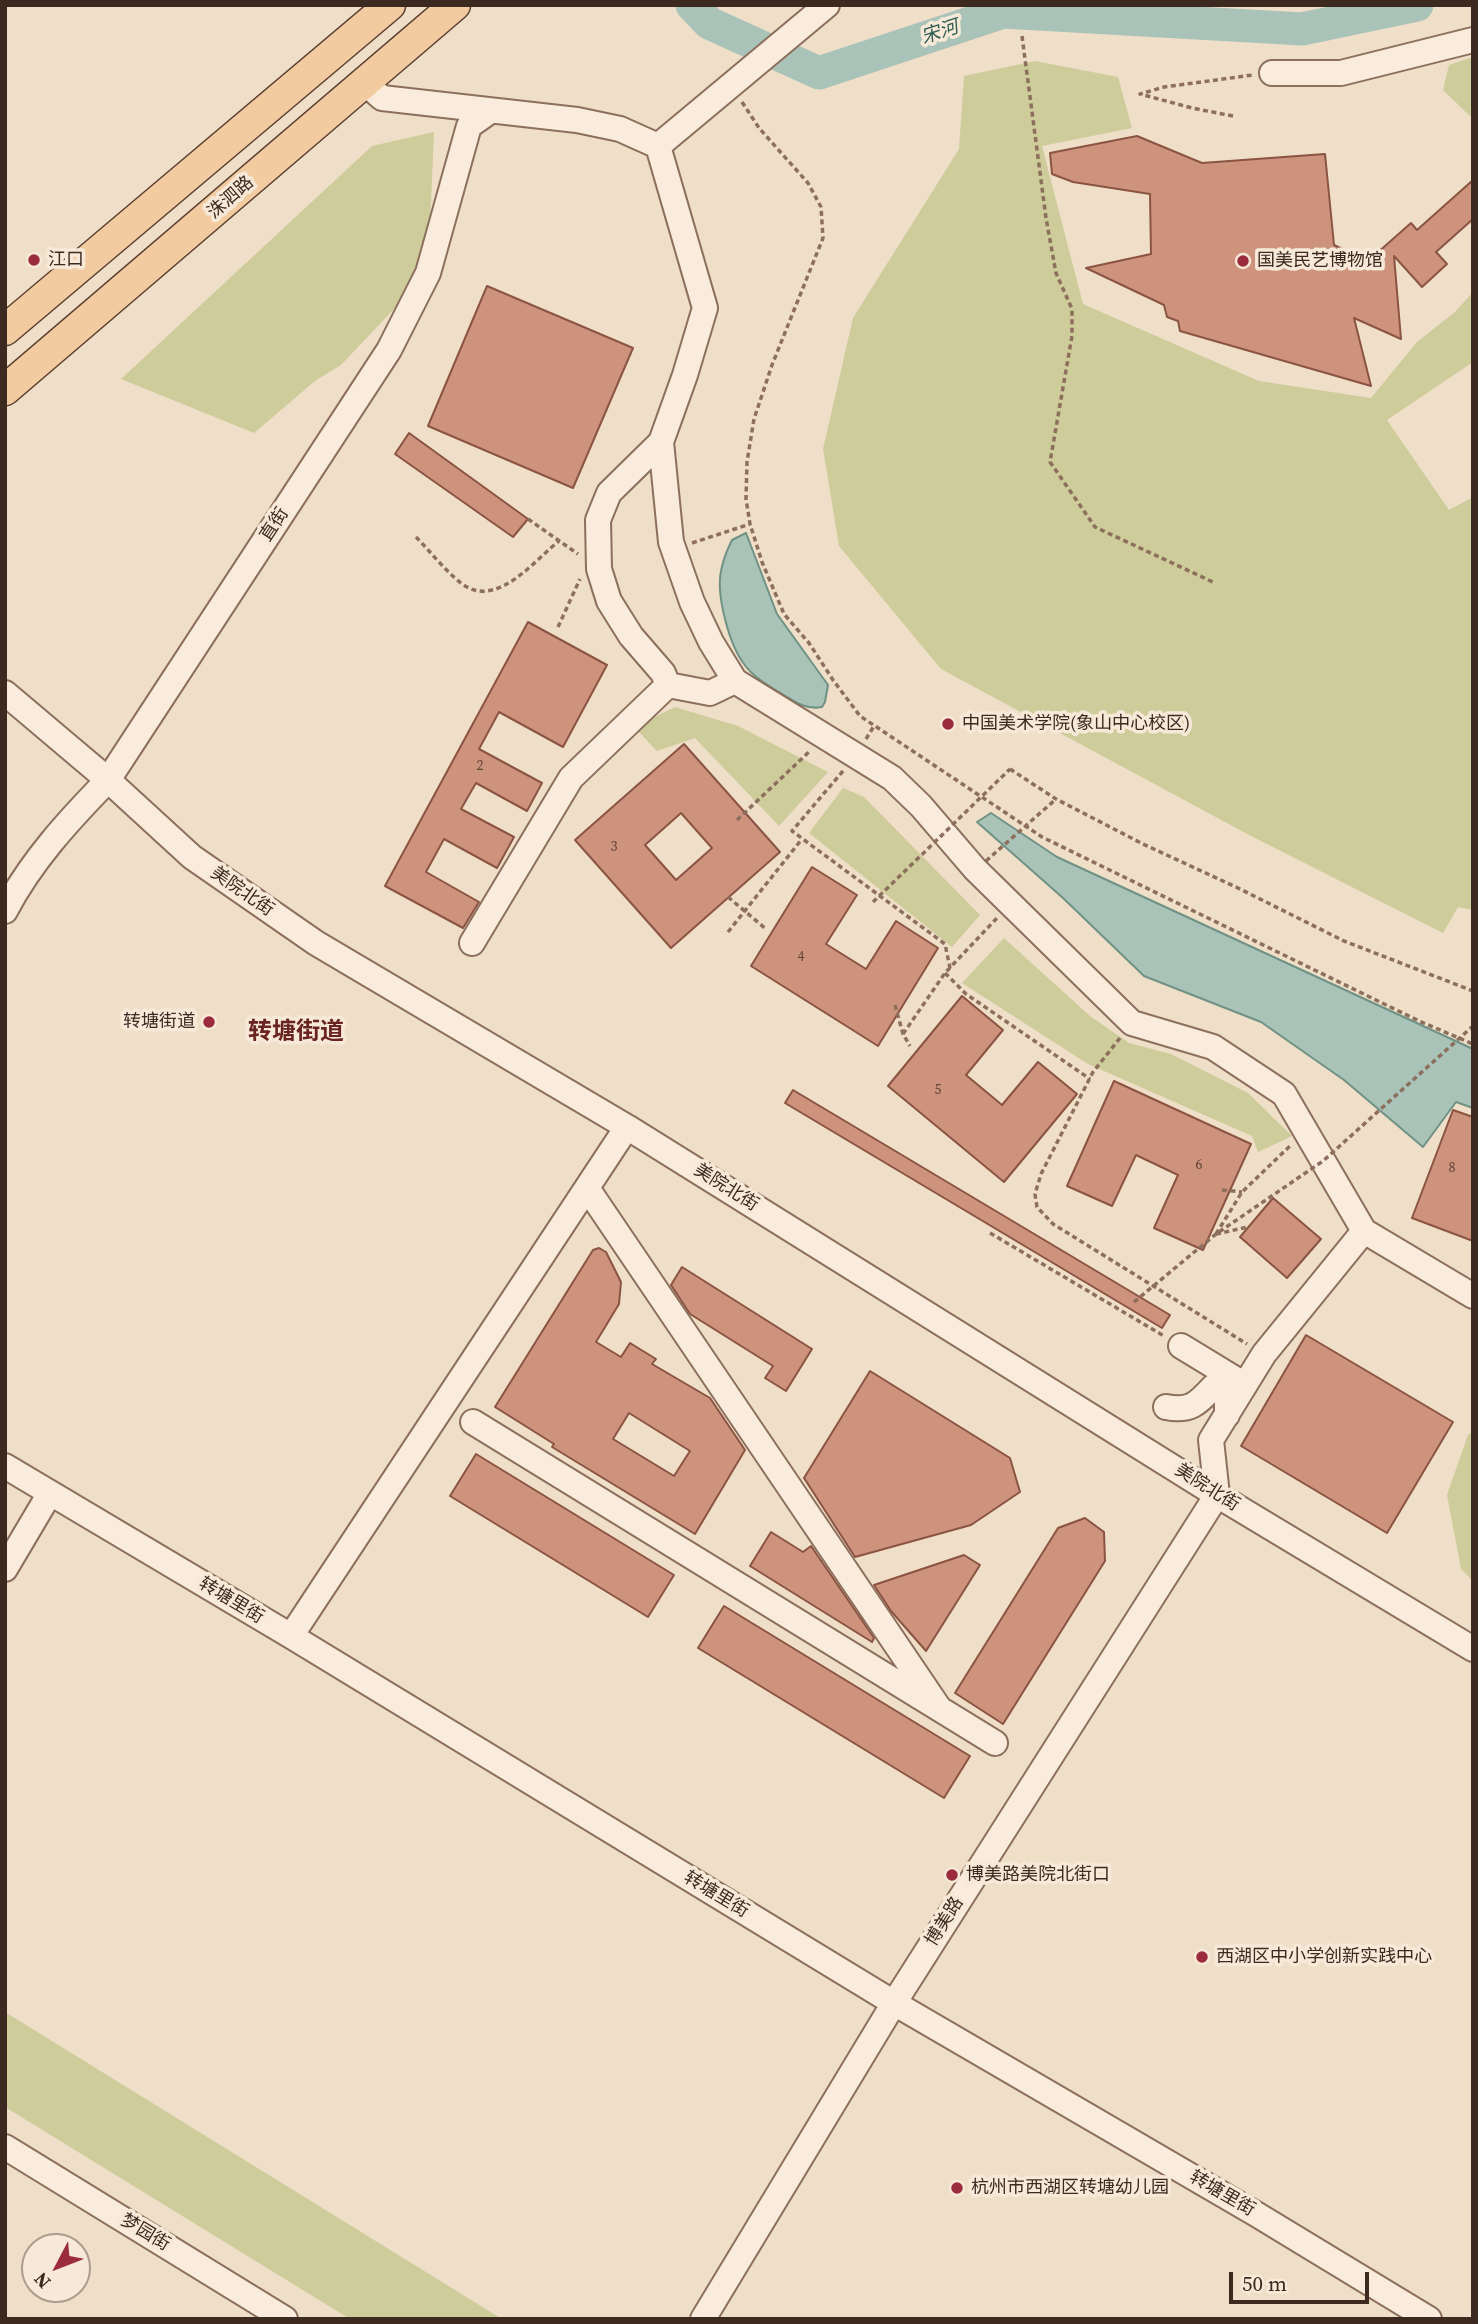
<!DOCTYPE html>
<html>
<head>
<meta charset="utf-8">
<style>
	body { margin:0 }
	#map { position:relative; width:1478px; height:2324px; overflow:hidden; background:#efdec8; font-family:"Source Serif 4",serif }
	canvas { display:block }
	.frame { position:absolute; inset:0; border:7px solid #3c2920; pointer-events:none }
	.north { position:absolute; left:21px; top:2233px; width:70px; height:70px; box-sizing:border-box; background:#f6e9d8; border:2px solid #ac9c8e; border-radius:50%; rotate:228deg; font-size:19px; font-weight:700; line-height:28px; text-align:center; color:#3c2920 }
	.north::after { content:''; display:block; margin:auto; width:24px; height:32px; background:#9b2c3d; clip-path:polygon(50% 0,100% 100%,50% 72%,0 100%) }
	.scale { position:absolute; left:1229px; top:2272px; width:140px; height:32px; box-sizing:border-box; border:4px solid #3c2920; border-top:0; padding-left:9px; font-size:21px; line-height:24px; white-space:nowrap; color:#3c2920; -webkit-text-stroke:5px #f6e9d8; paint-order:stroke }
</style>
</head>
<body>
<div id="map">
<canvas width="1478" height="2324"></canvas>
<div class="frame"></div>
<div class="north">N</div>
<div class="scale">50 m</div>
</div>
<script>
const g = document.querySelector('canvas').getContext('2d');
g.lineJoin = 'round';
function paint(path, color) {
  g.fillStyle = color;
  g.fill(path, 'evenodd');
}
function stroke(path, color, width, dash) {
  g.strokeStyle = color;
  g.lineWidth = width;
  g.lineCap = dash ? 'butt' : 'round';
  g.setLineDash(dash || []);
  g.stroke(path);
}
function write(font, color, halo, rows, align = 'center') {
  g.font = font + ' "Source Serif 4","Noto Sans SC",serif';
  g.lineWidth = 7;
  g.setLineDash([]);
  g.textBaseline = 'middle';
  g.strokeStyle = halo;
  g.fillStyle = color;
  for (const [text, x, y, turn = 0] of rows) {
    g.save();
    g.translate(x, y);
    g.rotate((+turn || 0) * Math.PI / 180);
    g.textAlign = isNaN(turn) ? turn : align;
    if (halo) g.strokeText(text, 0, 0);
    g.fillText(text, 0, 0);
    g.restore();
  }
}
paint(new Path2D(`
	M1473,57v62l-30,-29 6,-25z
	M1035,61l83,16 14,51 -90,18 41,158 176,77 112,17 46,-56 38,-30 18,-20v70l-86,58 62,90 24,-13v413l-15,-3 -15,26 -192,-97 -310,-167 -102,-123 -16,-97 30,-131 106,-169 5,-73z
	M434,132l-6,141 -87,92 -26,16 -61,52 -133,-54 251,-233z
	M675,707l63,19 90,46 -49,54 -84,-88 -38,13 -23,-24z
	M843,788l21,9 116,118 -28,32 -143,-114z
	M1004,938l86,78 39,27 42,11 77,39 44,43 -34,16 -6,-16 -164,-72 -126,-81z
	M1473,1431v150l-12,-12 -14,-74 21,-60z
	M5,2012l497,307h-152l-345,-212z`), '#cecc9b');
const water = new Path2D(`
	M746,533l31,81 51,71 -3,17 -3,5c-16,3 -27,-5 -40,-13 -13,-8 -29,-17 -38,-30 -15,-20 -28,-69 -23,-93 2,-11 6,-21 11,-31z
	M991,813l66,44 416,192v59l-17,-6 -33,45 -79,-67 -83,-58 -117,-46 -81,-78 -86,-76z`);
paint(water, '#a9c3b8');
stroke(water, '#6f9284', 2);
stroke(new Path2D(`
	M692,5l17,18 110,50 184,-61 299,17 115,-24`), '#a9c3b8', 33);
const building = new Path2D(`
	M1137,136l65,27 123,-9 9,91 34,16 43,-38 6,7 56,-50v39l-37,33 11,12 -25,23 -28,-31 7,83 -47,-21 17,68 -191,-55 -2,-10 -11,-4 -3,-12 -78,-37 65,-14 -1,-60 -77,-12 -21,-8 -2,-21z
	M487,286l146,62 -60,140 -145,-62z
	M409,433l119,86 -15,18 -118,-83z
	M528,622l79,43 -44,82 -64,-35 -20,37 63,34 -15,28 -51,-28 -15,26 53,28 -17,31 -53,-29 -18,33 53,30 -16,26 -78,-42z
	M684,744l96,108 -109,96 -96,-108zM681,813l31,35 -36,32 -31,-35z
	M812,867l45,28 -31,49 40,25 30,-48 42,27 -60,98 -127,-80z
	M962,996l41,34 -37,45 36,30 36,-43 39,32 -73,88 -116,-96z
	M1114,1081l137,63 -48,106 -49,-22 24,-53 -42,-20 -24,51 -45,-20z
	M793,1090l377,225 -8,13 -377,-225z
	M1453,1110l20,7v124l-61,-23z
	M1273,1198l48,41 -34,39 -47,-41z
	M599,1248l7,4 15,30 -2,22 -23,38 25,15 9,-14 26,16 -4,5 58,34 35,52 -50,84 -143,-87 2,-3 -59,-37 98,-157zM629,1413l61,38 -16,25 -61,-37z
	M682,1267l130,82 -26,42 -21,-13 8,-12 -83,-52 -19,-29z
	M1306,1335l147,87 -66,111 -146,-87z
	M870,1371l140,87 10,34 -49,33 -116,32 -51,-79z
	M476,1454l198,121 -26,42 -198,-121z
	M1085,1518l19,14 1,29 -102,163 -48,-31 103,-165z
	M771,1532l32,20 8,-6 63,92 -2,4 -122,-76z
	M964,1555l16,10 -54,86 -35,-40 -17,-26z
	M724,1606l246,150 -26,42 -246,-150z`);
paint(building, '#cd937d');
stroke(building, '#8b5442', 2);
const minor = new Path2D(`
	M1272,73h69l132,-33
	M365,83l17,15 195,22 43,9 38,17 47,162 -20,67 -24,67 10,100 21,60 19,40 24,39 157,97 29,28 54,63 157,154 81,24 71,47 80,137 109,65
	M658,146l169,-141
	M661,442l-52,51 -11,27 1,49 10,32 22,35 32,37 5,12 42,8 25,-12
	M5,693l103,87 84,77 124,86 311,184 590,368 256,154
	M5,911c26,-50 64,-91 103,-131l281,-430 39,-77 41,-147 20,-14
	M472,943l99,-165 97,-93
	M587,1188l352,520
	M1181,1346l64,39
	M1166,1407c25,5 32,-4 48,-21l13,7v22
	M473,1422l522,321
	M5,1466l286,170 603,367 362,211 173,105
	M5,1569l45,-76
	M291,1636l336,-509
	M5,2147l280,172
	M703,2319l191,-316 323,-508 -6,-55 53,-86 100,-123`);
const major = new Path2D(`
	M5,330l385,-325
	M5,390l450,-385`);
stroke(minor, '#8c6f5c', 28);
stroke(major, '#5a3e30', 33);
stroke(new Path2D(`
	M1022,36l24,182 10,55 16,36v27l-22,126 45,65 120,56
	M742,102l17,26 49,55 13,24 2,31 -51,127 -18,54 -7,43 -1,37 4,25 12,38 22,52 25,29 24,37 27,36 182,121 377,184 54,23
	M1233,116l-41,-8 -52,-14 24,-7 89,-12
	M528,519l50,35
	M416,537c13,13 36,42 51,50 33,18 68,-27 92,-46
	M692,543l58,-19
	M558,627l22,-48
	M866,739l8,-13
	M1010,769l46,30 87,45 95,44 106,53 129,50
	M843,771l-51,60 153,113 5,24
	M737,820l74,-70
	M728,932l74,-93
	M945,973l21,21 124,85
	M895,1005l8,29 7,12
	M903,1034l42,-61 52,-55
	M1120,1038l-27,34 -52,102 -6,20 2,13 16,17 194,120
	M1222,1190l20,2
	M990,1233l174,103
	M1216,1234l26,-42 49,-47
	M1216,1234l32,-7`), '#8c6f5c', 3.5, [5, 3.5]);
stroke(minor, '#f9ecdc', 24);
stroke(major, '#f2cca0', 30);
stroke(new Path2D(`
	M986,861l70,-62
	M728,897l38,32
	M873,902l137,-133
	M1134,1302l82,-68 107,-73 150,-135`), '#8c6f5c', 3.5, [5, 3.5]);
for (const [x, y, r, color] of [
	[34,260,7,"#9b2c3d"],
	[1243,261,7,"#9b2c3d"],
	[948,724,7,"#9b2c3d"],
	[209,1022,7,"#9b2c3d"],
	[952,1875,7,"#9b2c3d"],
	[1202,1957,7,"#9b2c3d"],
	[957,2188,7,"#9b2c3d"]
]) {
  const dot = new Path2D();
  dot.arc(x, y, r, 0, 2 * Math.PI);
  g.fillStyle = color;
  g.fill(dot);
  stroke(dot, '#f6e9d8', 2.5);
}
write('14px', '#604437', null, [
	["2",480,766],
	["3",614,847],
	["4",801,957],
	["5",938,1090],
	["6",1199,1165],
	["8",1452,1168]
]);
write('18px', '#3c2920', '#f6e9d8', [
	["洙泗路",231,198,-41],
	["直街",275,525,-57],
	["美院北街",242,892,35],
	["美院北街",726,1188,32],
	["美院北街",1207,1488,32],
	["转塘里街",231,1601,31],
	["转塘里街",716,1895,31],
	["博美路",945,1922,-58],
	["转塘里街",1222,2194,30],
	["梦园街",145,2233,31]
]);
write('18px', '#3c2920', '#f6e9d8', [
	["江口",48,260],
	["国美民艺博物馆",1257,261],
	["中国美术学院(象山中心校区)",962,724],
	["转塘街道",195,1022,"right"],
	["博美路美院北街口",966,1875],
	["西湖区中小学创新实践中心",1216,1957],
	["杭州市西湖区转塘幼儿园",971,2188]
], 'left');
write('italic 19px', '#2f5c52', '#f6e9d8', [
	["宋河",940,33,-18]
]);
write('bold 24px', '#69241f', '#f6e9d8', [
	["转塘街道",296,1033]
]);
</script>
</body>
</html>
